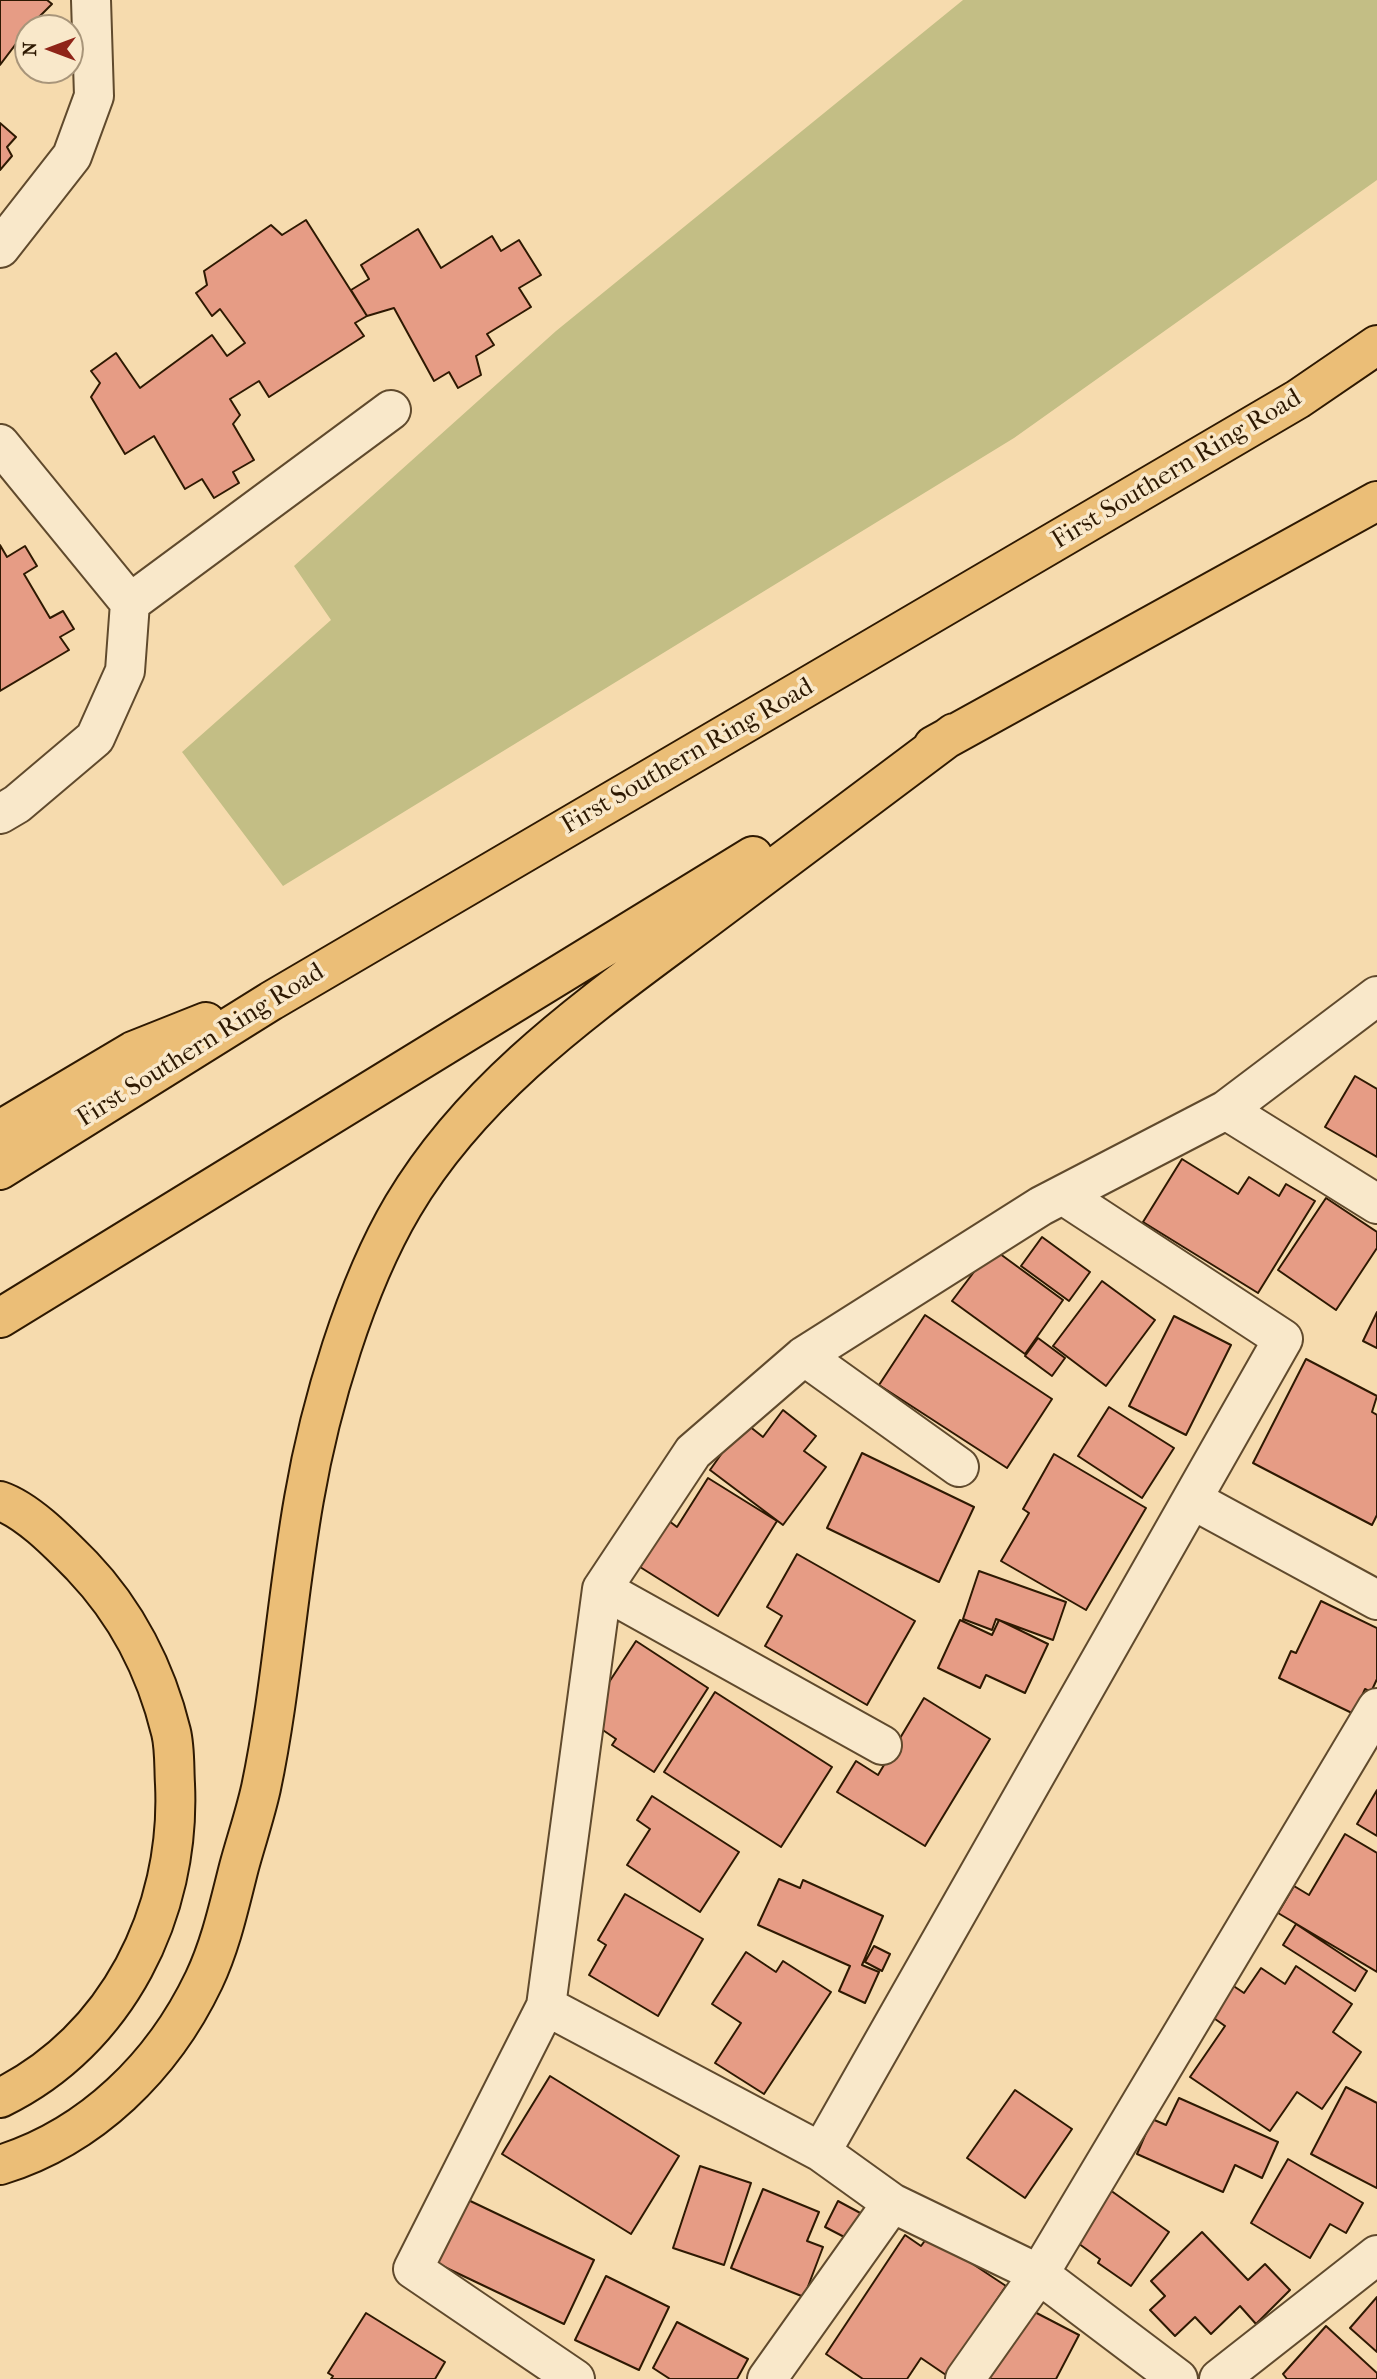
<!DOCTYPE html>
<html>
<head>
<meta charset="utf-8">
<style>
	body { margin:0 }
	#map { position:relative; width:1377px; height:2379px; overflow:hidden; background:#f6dbae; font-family:"IM FELL French Canon",serif }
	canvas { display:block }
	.north { position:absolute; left:14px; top:14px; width:70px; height:70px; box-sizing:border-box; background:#f9e8ca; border:2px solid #a8957a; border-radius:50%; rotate:270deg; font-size:19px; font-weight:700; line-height:28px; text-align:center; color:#2e1902 }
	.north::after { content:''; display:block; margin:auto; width:24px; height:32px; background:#8f2418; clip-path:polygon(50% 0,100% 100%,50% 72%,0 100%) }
</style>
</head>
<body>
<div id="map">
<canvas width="1377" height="2379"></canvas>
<div class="north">N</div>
</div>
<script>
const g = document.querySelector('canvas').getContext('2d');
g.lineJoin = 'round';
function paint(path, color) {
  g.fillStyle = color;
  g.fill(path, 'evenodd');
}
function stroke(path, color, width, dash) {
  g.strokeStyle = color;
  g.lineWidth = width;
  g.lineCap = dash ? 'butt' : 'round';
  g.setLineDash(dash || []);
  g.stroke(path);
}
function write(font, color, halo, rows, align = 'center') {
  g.font = font + ' "IM FELL French Canon",serif';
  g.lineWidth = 7;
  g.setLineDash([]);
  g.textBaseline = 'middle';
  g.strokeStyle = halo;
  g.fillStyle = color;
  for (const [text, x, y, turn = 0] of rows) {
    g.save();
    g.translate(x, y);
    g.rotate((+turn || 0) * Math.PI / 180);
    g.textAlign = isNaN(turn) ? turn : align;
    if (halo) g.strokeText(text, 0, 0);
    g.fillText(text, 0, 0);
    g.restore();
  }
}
paint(new Path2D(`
	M963,0h414v180l-363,258 -731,448 -101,-134 149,-132 -37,-54 262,-235z`), '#c3be85');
const building = new Path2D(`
	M0,0h47l5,4 -24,24 -28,37z
	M0,123l16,14 -9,10 5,9 -12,14z
	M306,220l61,96 -12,7 9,13 -95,61 -10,-16 -29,18 10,16 -7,9 21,36 -21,12 6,11 -25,15 -12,-19 -17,10 -31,-53 -29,18 -34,-57 9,-14 -9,-12 25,-18 24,35 72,-53 15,21 18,-13 -25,-34 -8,7 -16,-23 11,-8 -3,-14 67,-46 11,10z
	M418,229l23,39 51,-32 9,15 18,-11 22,35 -22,13 12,19 -44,27 7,11 -18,11 5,19 -23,13 -9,-16 -15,9 -40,-73 -27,8 -16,-26 18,-11 -8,-14z
	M0,545l7,12 18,-11 12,20 -13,8 26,44 13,-7 11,18 -14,8 9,13 -69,41z
	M1355,1076l22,13v68l-52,-30z
	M1182,1159l56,35 11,-17 30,19 7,-12 29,17 -57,92 -115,-71z
	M1326,1198l51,34v16l-41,62 -58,-40z
	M1042,1237l48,35 -21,29 -48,-35z
	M992,1248l71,52 -38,54 -73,-53z
	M1102,1281l53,39 -49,66 -53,-40z
	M1377,1312v36l-14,-7z
	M925,1315l127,84 -45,69 -128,-83z
	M1174,1316l57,29 -45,90 -57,-29z
	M1038,1338l27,20 -13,18 -27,-20z
	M1306,1359l71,37 -5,16 5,3v100l-5,10 -119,-62z
	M1109,1407l65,41 -32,50 -64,-42z
	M783,1410l33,26 -12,15 22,16 -43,58 -73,-55 34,-48 19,15z
	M862,1453l112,54 -35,75 -112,-54z
	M1054,1454l92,54 -60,102 -85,-49 28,-48 -6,-4z
	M708,1478l69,43 -59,95 -78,-49 29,-46 8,6z
	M797,1554l118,67 -48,84 -102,-59 17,-30 -15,-9z
	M979,1571l87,31 -13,38 -57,-21 -4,11 -29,-11z
	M1321,1601l56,27v51l-6,13 -6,-3 -11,25 -75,-36 12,-27 5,2z
	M960,1620l32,15 7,-15 49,24 -23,49 -39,-18 -6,13 -42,-20z
	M636,1641l72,47 -54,84 -42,-27 4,-6 -22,-15 12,-20 -8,-5z
	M715,1692l117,75 -51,80 -117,-75z
	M924,1698l66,41 -65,107 -88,-54 19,-31 22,14z
	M1377,1790v46l-20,-12z
	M652,1796l87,56 -39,60 -73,-47 23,-36 -13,-9z
	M1345,1834l32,19v119l-99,-59 16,-27 15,9z
	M779,1879l21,9 3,-8 80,36 -21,49 17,7 -14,31 -26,-12 11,-25 -92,-41z
	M625,1894l78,45 -45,77 -69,-41 17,-30 -8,-5z
	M1296,1924l71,47 -12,20 -72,-46z
	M874,1946l16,8 -8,17 -17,-9z
	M746,1952l30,20 7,-11 48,31 -67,102 -49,-31 26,-40 -29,-19z
	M1296,1966l56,38 -19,28 28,20 -39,57 -25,-17 -27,39 -80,-54 35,-51 -17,-12 21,-31 15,10 17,-25 24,16z
	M550,2076l129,80 -48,78 -129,-80z
	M1346,2087l31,16v85l-66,-34z
	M1015,2090l57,39 -47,69 -58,-40z
	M1179,2098l99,44 -16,36 -27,-13 -12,27 -86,-38 15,-35 14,6z
	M1288,2159l75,44 -17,30 -16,-9 -20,34 -59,-35z
	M700,2166l51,17 -27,82 -51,-17z
	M763,2189l56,23 -12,29 16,6 -19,50 -73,-29z
	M1110,2190l59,42 -38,54 -33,-23 2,-4 -25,-18z
	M464,2198l130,62 -30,64 -130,-62z
	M838,2201l26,14 -12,26 -27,-14z
	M1202,2232l46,48 17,-16 25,26 -34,34 -16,-18 -29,28 -16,-17 -20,19 -25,-26 15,-14 -14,-15z
	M905,2235l16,11 8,-11 77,51 -60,89 -25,-17 -14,21h-44l-37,-25z
	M606,2276l63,31 -30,63 -64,-30z
	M1377,2297v55l-27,-24z
	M1027,2308l52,27 -23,44h-67z
	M366,2313l79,49 -10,17h-104l2,-3 -5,-3z
	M677,2322l71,37 -11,20h-67l-17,-11z
	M1326,2326l51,47v6h-90l-4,-5z`);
paint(building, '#e69c85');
stroke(building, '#2e1902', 2);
const minor = new Path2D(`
	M0,248l72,-92 22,-60 -3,-96
	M130,603l261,-193
	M0,814l17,-10 78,-66 30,-67 5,-68 -130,-159
	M1226,1110l151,94
	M804,1356l155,111
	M1193,1500l184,100
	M602,1589l280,156
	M546,2006l275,146 71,51 147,71 139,105
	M821,2152l462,-813 -220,-144
	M575,2379l-162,-110 133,-263 56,-417 91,-137 111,-96 237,-150 185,-96 151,-114
	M767,2379l125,-176
	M965,2379l74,-105 338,-566
	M1219,2379l158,-124`);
const highway = new Path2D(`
	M933,746l444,-245
	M0,1130l133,-79 73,-29
	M0,1170l271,-169 1027,-602 79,-54
	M0,1318l753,-462
	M0,1501c29,10 61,44 82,65 44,46 74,104 89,166 4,16 3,36 4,52 6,129 -58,257 -175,314
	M0,2165c91,-28 163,-99 204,-185 17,-36 25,-74 35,-113 7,-26 16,-52 22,-79 20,-95 26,-193 43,-289 16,-93 51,-212 99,-293 73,-123 191,-203 303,-287 83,-62 165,-124 248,-186`);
stroke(minor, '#604a2d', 42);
stroke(highway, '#2e1902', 42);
stroke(minor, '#f9e8ca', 38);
stroke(highway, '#ebbe77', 38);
write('26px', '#2e1902', '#f9e8ca', [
	["First Southern Ring Road",1177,470,-31],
	["First Southern Ring Road",688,757,-30],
	["First Southern Ring Road",201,1046,-32]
]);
</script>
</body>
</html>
